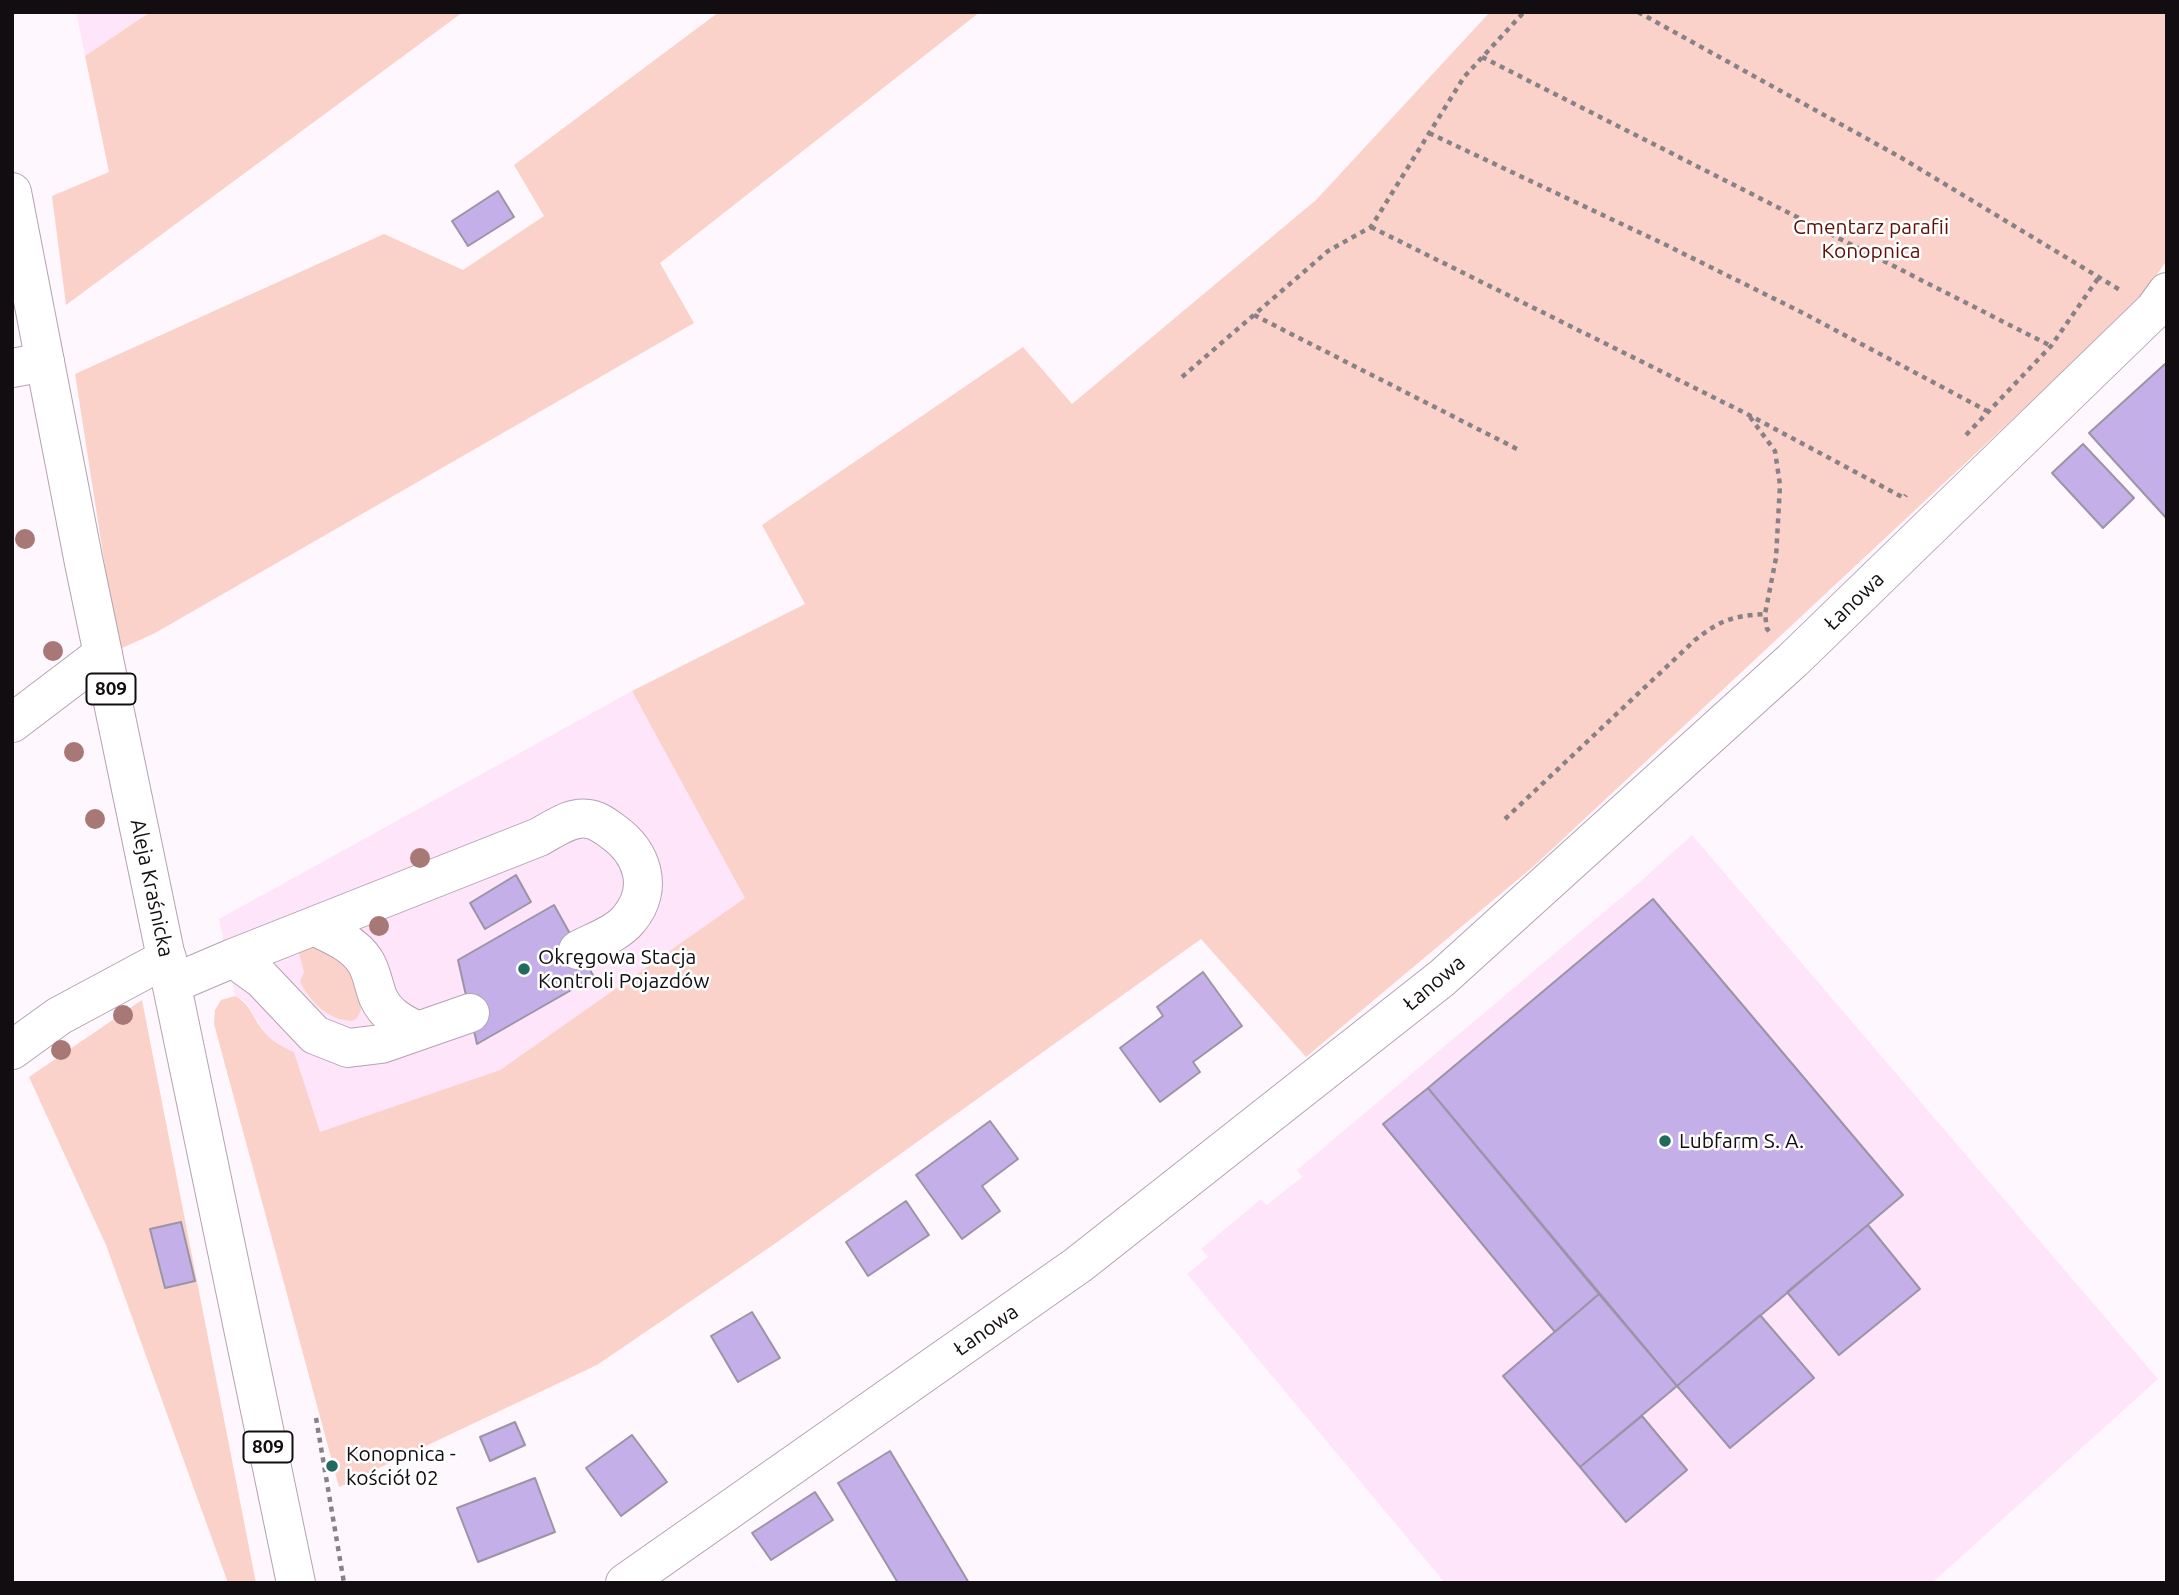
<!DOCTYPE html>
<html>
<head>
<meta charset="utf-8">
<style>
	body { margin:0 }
	#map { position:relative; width:2179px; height:1595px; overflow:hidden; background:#fef7fd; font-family:Ubuntu,sans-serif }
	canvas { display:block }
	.frame { position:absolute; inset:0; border:14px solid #120d11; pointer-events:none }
</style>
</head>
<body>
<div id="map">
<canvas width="2179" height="1595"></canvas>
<div class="frame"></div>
</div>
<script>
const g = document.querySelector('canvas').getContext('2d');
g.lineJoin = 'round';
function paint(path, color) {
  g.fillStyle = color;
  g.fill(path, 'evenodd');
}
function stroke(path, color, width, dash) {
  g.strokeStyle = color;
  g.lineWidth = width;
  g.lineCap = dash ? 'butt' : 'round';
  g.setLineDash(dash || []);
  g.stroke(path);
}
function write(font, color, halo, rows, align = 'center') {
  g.font = font + ' Ubuntu,sans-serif';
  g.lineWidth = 5;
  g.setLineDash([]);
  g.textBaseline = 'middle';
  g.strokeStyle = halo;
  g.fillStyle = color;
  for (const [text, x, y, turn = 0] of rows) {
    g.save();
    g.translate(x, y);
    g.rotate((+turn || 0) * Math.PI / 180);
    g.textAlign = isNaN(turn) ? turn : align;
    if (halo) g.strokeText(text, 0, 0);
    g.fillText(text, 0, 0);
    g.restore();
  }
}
paint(new Path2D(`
	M76,12h74l-65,44z
	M632,691l114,207 -246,172 -181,63 -25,-81 -18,-8 -12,-12 -18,-30 -11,-6 -16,-77z
	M1692,835l466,544 -226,204h-487l-258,-309 21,-17 -7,-8 60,-50 6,6 35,-28 -5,-7 344,-289z`), '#fee5f9');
paint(new Path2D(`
	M150,12h313l-397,293 -14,-109 57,-24 -24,-116z
	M719,12h261l-320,251 34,60 -539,310 -37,17 -43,-276 309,-140 79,36 81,-54 -30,-51z
	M1490,12h677v248l-28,41 -604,564 -229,192 -105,-118 -428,306 -176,120 -258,122 -125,-463 1,-14 6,-10 14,-4c17,9 18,24 31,38 8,9 17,13 28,18l26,80 180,-62 245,-172 -113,-207 173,-87 -43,-79 261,-178 49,57 244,-204z
	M308,944l43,17 10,49 -4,8 -5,3c-25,-1 -41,-19 -52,-39l4,-10 -6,-23z
	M142,1000l114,583h-28l-122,-338 -77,-168z`), '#fbd2ca');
const building = new Path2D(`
	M498,191l16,26 -46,29 -16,-25z
	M2165,364l2,2v153l-78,-86z
	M2083,444l51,54 -31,30 -51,-55z
	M516,875l15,27 -46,27 -15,-26z
	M1653,899l250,296 -226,191 -249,-298z
	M554,905l40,72 -117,67 -19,-84z
	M1203,972l39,54 -49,36 7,10 -40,30 -40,-54 43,-32 -6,-9z
	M1428,1088l171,206 -44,38 -172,-208z
	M990,1121l28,38 -36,27 18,25 -38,28 -46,-64z
	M906,1201l23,34 -61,41 -22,-34z
	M181,1222l14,59 -30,7 -15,-59z
	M1868,1225l52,64 -81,66 -52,-63z
	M1599,1294l78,92 -97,81 -77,-91z
	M752,1312l28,46 -42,24 -27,-46z
	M1760,1315l54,63 -84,70 -53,-62z
	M1642,1416l45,54 -61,52 -46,-55z
	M515,1422l10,23 -35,16 -10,-24z
	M632,1435l35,47 -46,34 -35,-48z
	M890,1451l79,132h-71l-60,-100z
	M535,1478l20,54 -77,30 -21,-54z
	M815,1492l18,28 -62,40 -19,-27z`);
paint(building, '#c4afe8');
stroke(building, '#9b94a6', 2);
const minor = new Path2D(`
	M12,368l33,-6
	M12,723l91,-69
	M316,927c18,9 37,16 49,34 7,11 8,23 13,36 8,18 23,26 40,34
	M233,958l29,21 53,56 33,13 33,-4 89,-31
	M172,984l61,-26 306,-121c15,-8 32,-21 49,-18 10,1 17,7 24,12 30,21 43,57 17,88 -12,15 -34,22 -51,31
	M12,1050l47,-34 108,-58
	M625,1583l453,-318 364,-287 351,-318 361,-350 13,-18`);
const major = new Path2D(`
	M12,192l72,371 212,1020`);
stroke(minor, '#b4a3b1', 40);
stroke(major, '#b4a3b1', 40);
stroke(new Path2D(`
	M1638,12l262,145 220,133
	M1482,57l569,289
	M1429,133l235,111 141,70 184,98
	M1371,227l376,187 157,84 2,-3
	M1254,315l267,136
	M1182,377l146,-126 43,-24 93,-150 60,-65
	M1750,417l25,34 5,34 -4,73 -11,56 2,15 3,3
	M1966,435l85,-89 48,-69
	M1505,819l190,-179c25,-20 38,-24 70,-26
	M316,1418l28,165`), '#888287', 4.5, [5, 5]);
stroke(minor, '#fff', 38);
stroke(major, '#fff', 38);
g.fillStyle = '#a77876';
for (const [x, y] of [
	[25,539],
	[53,651],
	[74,752],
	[95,819],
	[420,858],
	[379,926],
	[123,1015],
	[61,1050]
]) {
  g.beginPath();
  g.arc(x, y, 10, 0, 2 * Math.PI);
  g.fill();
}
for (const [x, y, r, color] of [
	[524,969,7,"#216a60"],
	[1665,1141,7,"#216a60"],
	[332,1466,7,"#216a60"]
]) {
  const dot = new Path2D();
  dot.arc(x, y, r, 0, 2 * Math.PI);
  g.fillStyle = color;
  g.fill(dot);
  stroke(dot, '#fff', 2.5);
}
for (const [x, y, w] of [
	[111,689,49],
	[268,1447,49]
]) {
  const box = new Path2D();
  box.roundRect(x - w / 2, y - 15.5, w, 31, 5);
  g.fillStyle = '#fff';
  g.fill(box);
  stroke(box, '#120d11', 2);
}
write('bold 19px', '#120d11', null, [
	["809",111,689],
	["809",268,1447]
]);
write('21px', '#5f1007', '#fff', [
	["Cmentarz parafii",1871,227],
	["Konopnica",1871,251]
]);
write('21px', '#120d11', '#fff', [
	["Łanowa",1854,601,-44],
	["Aleja Kraśnicka",152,888,78],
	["Łanowa",1434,983,-40],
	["Łanowa",986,1330,-35]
]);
write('21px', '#120d11', '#fff', [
	["Okręgowa Stacja",538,957],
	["Kontroli Pojazdów",538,981],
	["Lubfarm S. A.",1679,1141],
	["Konopnica -",346,1454],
	["kościół 02",346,1478]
], 'left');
</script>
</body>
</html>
